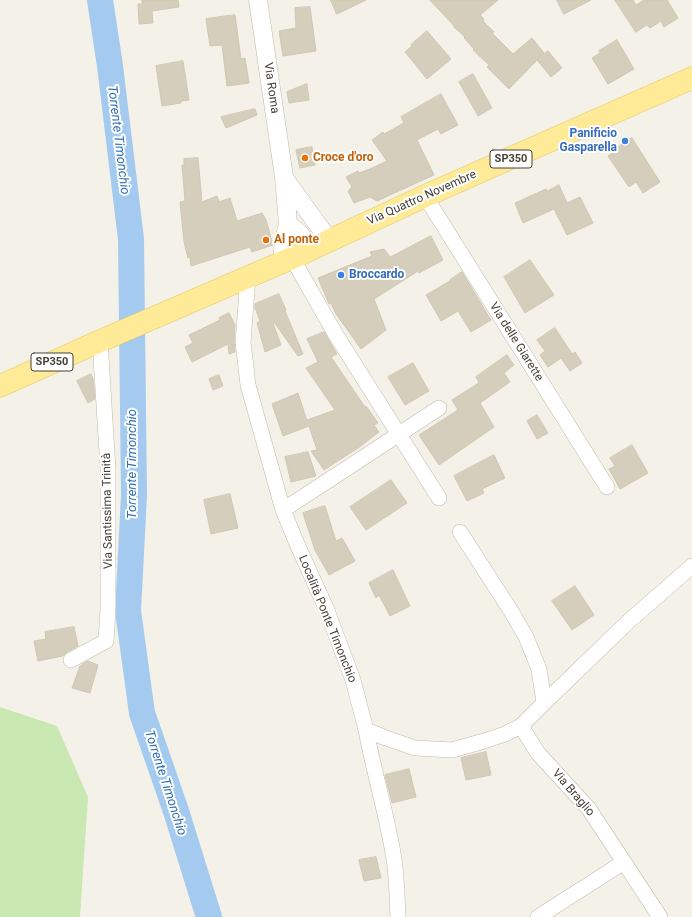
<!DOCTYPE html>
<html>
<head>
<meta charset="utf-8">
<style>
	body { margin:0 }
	canvas { display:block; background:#f4f1e8 }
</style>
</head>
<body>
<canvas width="692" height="917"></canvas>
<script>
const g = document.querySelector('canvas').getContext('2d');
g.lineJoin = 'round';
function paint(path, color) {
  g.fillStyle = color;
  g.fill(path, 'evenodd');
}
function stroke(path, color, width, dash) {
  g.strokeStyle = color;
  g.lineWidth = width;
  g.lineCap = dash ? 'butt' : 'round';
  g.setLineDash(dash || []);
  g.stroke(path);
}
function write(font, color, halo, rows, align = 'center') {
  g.font = font + ' Roboto,sans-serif';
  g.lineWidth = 4;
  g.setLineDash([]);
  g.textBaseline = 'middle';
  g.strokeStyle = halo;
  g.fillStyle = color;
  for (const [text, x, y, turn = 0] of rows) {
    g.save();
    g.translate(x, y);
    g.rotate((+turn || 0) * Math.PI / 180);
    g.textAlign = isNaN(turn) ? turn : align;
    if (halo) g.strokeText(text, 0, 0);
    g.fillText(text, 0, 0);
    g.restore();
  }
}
paint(new Path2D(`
	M0,707l57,19 31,71 -8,120h-80z`), '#cae8b1');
stroke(new Path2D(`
	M100,0l10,66 21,173 3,256 -6,116 14,102 34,98 33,106`), '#a4caf0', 26);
const building = new Path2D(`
	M142,0h36l1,7 -27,4 1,12 -14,1 -1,-20h4z
	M331,0h35l-29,14z
	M430,0h68l-18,15 4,4 -1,2 11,11 -2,1 21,21 19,-16 12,15 -35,36 -22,-22 2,-2 -16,-15 1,-1 -10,-11 1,-1 -11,-10v-1z
	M557,0h34l-27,14z
	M615,0h18l3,5 8,-5h23l11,18 -14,9 -3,-6 -11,7 -3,-3 -11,7z
	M310,7l6,44 -33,5 -4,-25 17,-3 -1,-20z
	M235,15l6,44 4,-1 4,25 -22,3 -5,-41 -12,1 -4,-27z
	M427,31l24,28 -24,20 -22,-27 7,-6 -1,-1z
	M617,40l17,29 -26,15 -16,-26 8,-5 -1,-2z
	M548,51l14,17 -11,9 -14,-17z
	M183,61l6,39 -8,1v2l-19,3 -6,-40z
	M473,74l19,34 -14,8 -19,-34z
	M307,84l2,16 -20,3 -2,-11z
	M441,94l17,31 -17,9 -3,-5 -21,11 17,35 -57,26 -7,-4 -16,6 -6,-12 4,-4 -6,-10 12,-6 1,2 11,-4 17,-8 -15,-21 11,-8 1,2 20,-11 -3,-6z
	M255,109l2,6 -31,13 -5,-11z
	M632,138l28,44 -17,11 -7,-11 -7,5 -21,-31 11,-8 -1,-1z
	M312,147l3,18 -15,3 -4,-18z
	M198,158l4,44 15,-6 2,6 11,-4 7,23 25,-8 4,7 7,25 -21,7 -2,-5 -59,19 -1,-9 -2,1 -4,-16 -4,-40 5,-1 -3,-36h2v-6z
	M559,185l8,18 13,-6 13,26 -26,12 -13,-26 -31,14 -8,-20 31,-14 1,2z
	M431,236l12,24 -24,13 -1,-2 -44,28 12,31 -25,19 -25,-35 -5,-11 -2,1 -11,-26 54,-22 -2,-4 14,-3 6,8z
	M530,260l24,35 -29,18 -21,-36z
	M462,272l29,48 -20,12 -13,-21 -17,10 -15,-26 24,-14v-1z
	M279,294l7,16 -1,1 18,43 -5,2 -24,-34 -1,1 8,22 -16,7 -8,-29 3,-2 -5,-13v-4z
	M229,313l6,12 -1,16 1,11 -6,2 -1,-10 -36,18 -7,-15 8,-4 -4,-8 31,-15 -1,-2z
	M555,328l17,26 3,-2 7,11 -12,8 -9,-13 -13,9 -8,-12 5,-4 -8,-11z
	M324,332l13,22 -6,3 34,50 1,-1 12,17 -4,2 5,7 -21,16 -34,22 -13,-19 6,-1 -8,-24 -26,10 -11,-32 26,-11 9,28v-1l28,-10 -29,-42 12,-6 -11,-23z
	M507,355l7,10 -10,8 6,9 -30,21 14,24 -55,38 -20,-30 39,-25 -6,-10 27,-17 -3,-6z
	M413,363l16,28 -24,14 -17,-28z
	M91,374l2,5 2,20 -7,4 -11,-22z
	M219,375l4,11 -10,4 -4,-11z
	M537,415l11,18 -11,6 -10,-18z
	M632,445l16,28 -28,16 -11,-20 6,-3 -5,-8z
	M308,452l8,24 -25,6 -6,-25z
	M494,455l11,23 -23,11 2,4 -17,8 -13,-25z
	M391,480l16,23 -41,27 -16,-23z
	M230,494l8,34 -27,6 -7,-34z
	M325,506l11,35 6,-3 13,23 -26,14 -14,-25 -12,-37z
	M393,570l17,36 -20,10 -11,-21 -3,3 -7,-15z
	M575,586l19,29 -22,15 -20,-29z
	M74,627l4,19 -11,6 -4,4 -25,5 -4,-20 12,-2 -1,-7z
	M88,661l10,4 -8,28 -18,-5 8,-22z
	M486,752l5,23 -25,5 -5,-22z
	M409,769l7,28 -24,6 -7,-28z
	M376,857l5,21 -17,3 -5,-21z`);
paint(building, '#d6cebd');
stroke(building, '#d0c7b0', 1);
const minor = new Path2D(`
	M425,196l182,291
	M292,258l44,77 103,163
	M248,277l-5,65 5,43 35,125 14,34 29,64 27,72 13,50 20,8 29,10 37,2 32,-9 21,-7 16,-8 23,-23 85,-82 63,-55
	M283,510l156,-102
	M460,532l51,79 15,26 13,32 5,34
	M71,660l35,-19 2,-31v-141l-8,-128
	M521,726l16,26 52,57 71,108
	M366,730c8,43 21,85 28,129 3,19 3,39 4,58
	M538,917l86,-55`);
const tertiary = new Path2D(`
	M258,0l26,177 4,47 -4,16 -2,22
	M284,178l45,62
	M288,224l11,9 12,16`);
const primary = new Path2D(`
	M0,386l100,-45 192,-83 133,-62 267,-118`);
stroke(minor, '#bfbaaa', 16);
stroke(tertiary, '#bfbaaa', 19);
stroke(primary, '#e4ca66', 23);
stroke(minor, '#fff', 15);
stroke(tertiary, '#fff', 18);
stroke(primary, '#feea97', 22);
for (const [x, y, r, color] of [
	[625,141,4,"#3f7fe0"],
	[305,158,4,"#e8710a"],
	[266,240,4,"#e8710a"],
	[341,275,4,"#3f7fe0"]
]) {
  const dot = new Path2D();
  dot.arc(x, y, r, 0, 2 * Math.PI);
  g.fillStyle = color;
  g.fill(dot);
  stroke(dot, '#fff', 1.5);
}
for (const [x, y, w] of [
	[511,159,42],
	[52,362,42]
]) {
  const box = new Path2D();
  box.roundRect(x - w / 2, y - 9, w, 18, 3);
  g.fillStyle = '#fff';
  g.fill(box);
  stroke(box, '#474236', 1);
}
write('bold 11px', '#474236', null, [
	["SP350",511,159],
	["SP350",52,362]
]);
write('12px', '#474236', '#fff', [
	["Via Roma",271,88,82],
	["Via Quattro Novembre",422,198,-24],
	["Via delle Giarette",516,342,58],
	["Via Santissima Trinità",108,511,-91],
	["Località Ponte Timonchio",327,619,68],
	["Via Braglio",573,793,49]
]);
write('bold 12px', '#366cbe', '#fff', [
	["Panificio",617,134],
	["Gasparella",617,148],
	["Broccardo",349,275,"left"]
], 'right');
write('bold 12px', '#c56008', '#fff', [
	["Croce d'oro",313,158],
	["Al ponte",274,240]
], 'left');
write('italic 13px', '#2f6fb4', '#fff', [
	["Torrente Timonchio",118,140,83],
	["Torrente Timonchio",133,464,-90],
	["Torrente Timonchio",165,783,72]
]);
</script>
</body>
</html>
